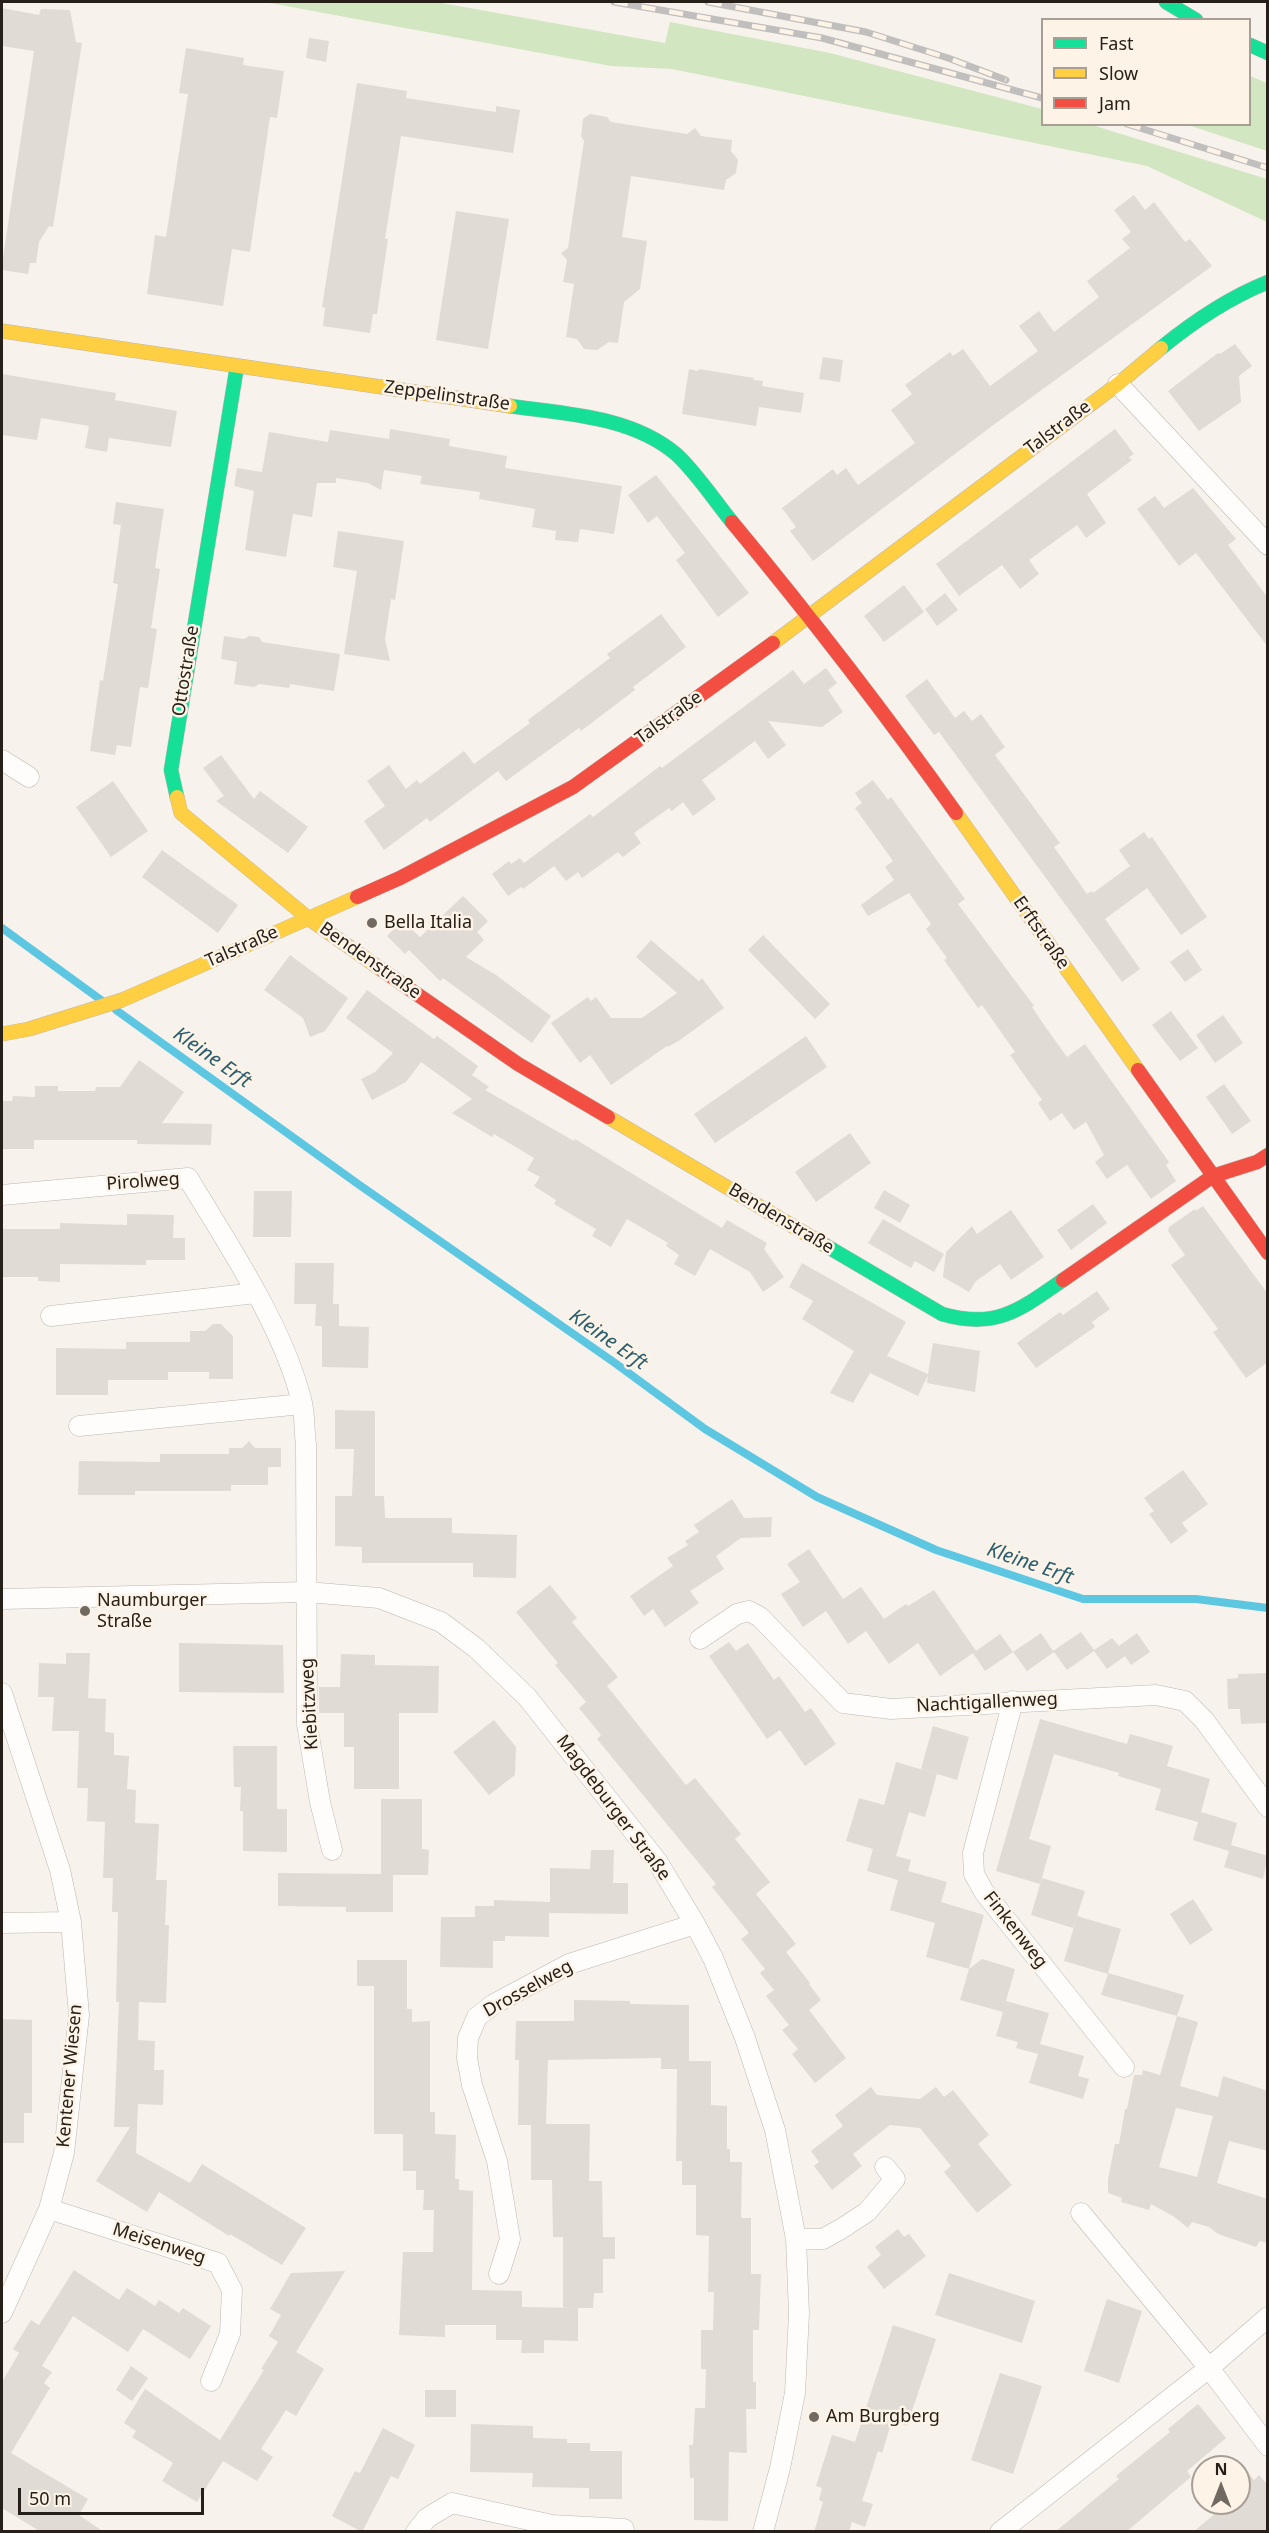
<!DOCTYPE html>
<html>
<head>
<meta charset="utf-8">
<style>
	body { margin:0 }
	#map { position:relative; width:1269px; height:2533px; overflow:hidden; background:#f8f2ec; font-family:"Noto Sans",sans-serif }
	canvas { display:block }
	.frame { position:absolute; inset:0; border:3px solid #262019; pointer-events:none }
	.legend { position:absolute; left:1041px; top:18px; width:210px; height:108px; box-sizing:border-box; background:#fdf3e7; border:2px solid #a79f95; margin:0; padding:8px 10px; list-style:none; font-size:18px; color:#262019 }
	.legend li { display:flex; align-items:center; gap:12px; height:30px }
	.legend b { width:30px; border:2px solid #a79f95 }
	.north { position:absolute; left:1191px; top:2455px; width:60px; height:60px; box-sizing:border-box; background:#fdf3e7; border:2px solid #a79f95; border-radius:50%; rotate:0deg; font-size:16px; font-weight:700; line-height:24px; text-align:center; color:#262019 }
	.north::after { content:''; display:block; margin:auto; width:21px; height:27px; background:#706a63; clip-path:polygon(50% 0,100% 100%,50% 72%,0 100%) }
	.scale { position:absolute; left:18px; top:2488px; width:186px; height:27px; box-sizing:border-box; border:3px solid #262019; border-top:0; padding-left:8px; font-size:18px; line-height:21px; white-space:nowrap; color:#262019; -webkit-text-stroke:4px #fdf3e7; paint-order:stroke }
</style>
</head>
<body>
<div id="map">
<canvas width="1269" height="2533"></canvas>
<div class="frame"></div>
<ul class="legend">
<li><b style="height:8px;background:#16e098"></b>Fast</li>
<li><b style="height:8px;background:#ffcf43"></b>Slow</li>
<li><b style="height:8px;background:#f24e42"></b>Jam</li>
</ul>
<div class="north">N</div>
<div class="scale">50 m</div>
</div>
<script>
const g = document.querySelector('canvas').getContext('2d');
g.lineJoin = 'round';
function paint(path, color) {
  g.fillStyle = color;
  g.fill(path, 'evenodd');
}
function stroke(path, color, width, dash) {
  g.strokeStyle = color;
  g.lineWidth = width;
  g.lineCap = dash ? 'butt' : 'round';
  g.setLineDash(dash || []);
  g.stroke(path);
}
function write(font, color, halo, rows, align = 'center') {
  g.font = font + ' "Noto Sans",sans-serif';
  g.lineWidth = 5;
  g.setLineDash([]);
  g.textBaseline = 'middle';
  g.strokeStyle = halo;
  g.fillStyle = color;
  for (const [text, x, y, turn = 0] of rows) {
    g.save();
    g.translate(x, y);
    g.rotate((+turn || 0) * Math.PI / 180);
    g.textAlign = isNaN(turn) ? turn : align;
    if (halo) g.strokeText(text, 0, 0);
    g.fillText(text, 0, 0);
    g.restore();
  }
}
paint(new Path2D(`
	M264,2h172l229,41 5,-21 160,31 212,56v15l50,1 175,54v43l-120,-56 -475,-97 -61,-3z
	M1250,76l17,7v68l-79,-26 62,-1z`), '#d3e6c2');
stroke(new Path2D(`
	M2,928l99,72
	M116,1010l242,174 257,179 90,66 112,68 119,53 147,49h113l72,9`), '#5dc7e2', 8);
paint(new Path2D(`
	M2,8l37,7 2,-6 29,1 6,32 6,1 -29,184 -4,-1 -10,16 -3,21h-6l-2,11 -26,-4v-6l32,-213 -32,-5z
	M309,38l20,3 -3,21 -20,-4z
	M186,48l58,10 -1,7 41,6 -7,47 -7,-1 -20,135 -18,-3 -9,57 -76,-12 8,-59 11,2 22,-143 -9,-1z
	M357,83l50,8 -1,7 90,14v-6l24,4 -7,43 -112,-17 -16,103h3l-11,75h-4l-3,19 -47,-7 2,-18 -3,-1z
	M590,114l17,3 4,5 76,12 8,-6 6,8 31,4 -1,11 7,9 -2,13 -10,7 -2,10 -93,-14 -9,61 25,4 -7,48 -16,13 -6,41 -9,-1 -12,8 -13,-1 -7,-10 -11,-2 8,-53 -11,-2 4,-22 -6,-7 7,-5 16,-107 -3,-5 2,-17z
	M1134,195l11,15 9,-8 31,40 5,-3 22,27 -220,160 -179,135 -23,-30 6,-4 -14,-19 51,-39 4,6 9,-7 12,17 57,-42 -24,-33 21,-16 -7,-9 45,-33 3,4 10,-7 27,37 48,-35 -19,-25 20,-15 15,21 45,-35 -12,-16 43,-33 -8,-9 9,-7 -17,-22z
	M456,211l53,8 -21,130 -52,-9z
	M1235,344l17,22 -13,10 2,26 -42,29 -31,-40 50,-38 2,1z
	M823,357l20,3 -3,22 -21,-3z
	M689,369l9,2 1,-2 55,9 -1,2 10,1 -1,5 42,7 -3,20 -42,-6 -3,19 -74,-12z
	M2,374l114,19 -1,7 62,11 -6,36 -62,-9 -2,14 -22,-4 4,-22 -48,-8 -4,22 -35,-5z
	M390,429l60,10 -1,7 58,10 -2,12 117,18 -8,48 -34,-5 -2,13 -23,-2 1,-9 -24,-4 3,-18 -56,-10 1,-7 -60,-8 2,-8 -38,-6 -3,20 -13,-7 -32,-5v5h-19l-5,34 -19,-3 -7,43 -41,-7 9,-59 -20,-5 3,-18 25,4 7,-40 59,10 2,-12 59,9z
	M1115,429l19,25 -5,3 3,3 -45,34 19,29 -20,15 -9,-13 -48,35 10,14 -19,15 -18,-24 -43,31 -23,-32z
	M656,475l93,118 -31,24 -42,-57 9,-7 -28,-37 -9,7 -20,-28z
	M1193,488l43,51 -8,6 40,53v49l-72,-94 -17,13 -42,-57 18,-13 9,12z
	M116,502l48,7 -9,59 5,1 -9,59 6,1 -9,59 -8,-1 -9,60 -14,-2 -2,10 -25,-4 10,-71 3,1 15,-97 -5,-1 8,-58 -8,-1z
	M338,531l66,10 -9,59 -4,-1 -6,40 5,22 -46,-7 13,-83 -24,-4z
	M904,585l20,27 -40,30 -20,-26z
	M945,593l13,17 -21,16 -12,-17z
	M661,614l25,33 -53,40 2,3 -54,41 -2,-3 -73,53 -8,-10 -68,51 -3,-4 -43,32 -20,-29 21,-15 -18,-25 22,-16 17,24 11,-9 3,4 44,-33 10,13 56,-41 -2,-3 82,-62 -3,-4z
	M224,636l20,3 5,-3 10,1 3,5 78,12 -6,37 -44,-7 -1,4 -30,-4 -5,3 -20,-3 3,-22 -16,-3z
	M826,668l11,15 -9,7 15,22 -21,15 -54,-6 18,24 -18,14 -13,-18 -53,39 14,19 -23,17 -10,-14 -11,9 -3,-3 -35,25 7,10 -18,14 -5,-5 -36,26 -4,-6 -12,9 -12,-15 -31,23 -2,-2 -13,9 -16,-22 17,-13 2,3 9,-6 4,5 66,-49 3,3 67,-51 2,2 131,-98 11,14z
	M927,679l28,39 9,-7 8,10 9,-7 24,33 -10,8 65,88 -6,4 33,47 5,-3 1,2 37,-27 -11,-16 25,-18 5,7 3,-2 55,80 -26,18 -34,-47 -42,31 35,50 -18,13 -183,-250 -5,3 -29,-39z
	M221,755l33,44 6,-8 48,36 -20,26 -72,-52 8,-5 -21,-28z
	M873,780l15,20 3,-3 74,102 -7,5 76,102 -2,1 10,15 25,35 18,-13 84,118 -3,3 10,16 -25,18 -24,-34 -20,14 -12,-17 9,-7 -18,-33 -12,8 -12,-17 -12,8 -12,-18 4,-3 -32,-45 5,-3 -33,-47 -4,3 -34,-48 3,-2 -21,-29 5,-5 -22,-31 -41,23 -7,-11 33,-25 -9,-13 8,-6 -38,-53 7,-5 -7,-10z
	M113,781l35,50 -37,26 -35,-50z
	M162,850l76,55 -20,28 -76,-56z
	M463,896l25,25 -11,11 7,8 -18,17 30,18 55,41 -19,27 -89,-65 -3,3 -31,-31 -4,4 -18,-18 15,-16 18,17z
	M763,935l67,69 -15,15 -67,-69z
	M651,940l48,41 3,-3 22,30 -44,32 -12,7 -1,-1 -56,39 -21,-30 -10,8 -29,-40 37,-26 3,4 5,-4 15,21h31l35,-25 -41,-36z
	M1188,949l14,21 -17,12 -15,-20z
	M290,955l58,43 -23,33 -15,6 -7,-19 -39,-28z
	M367,990l67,49 3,-3 41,30 -6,9 17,12 -14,11 10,-8 89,51 1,-2 147,89 5,-8 40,23 -3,6 20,28 -21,15 -13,-20 -40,-23 -15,27 -21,-12 5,-9 -13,-9 2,-3 -41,-24 -16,28 -19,-11 4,-7 -42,-25 2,-4 -22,-14 6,-9 -13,-7 7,-12 -40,-24 -2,3 -40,-24 20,-14 -51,-37 -15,20 -34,18 -11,-21 14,-7 18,-19 -47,-35z
	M1171,1011l27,37 -18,13 -28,-36z
	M1223,1015l20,28 -28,20 -19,-28z
	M806,1036l21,31 -112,76 -21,-29z
	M139,1060l45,32 -22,31 50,1 -1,21 -74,-1v-4h-103v9h-32v-48h10l1,-5 22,1v-11h23v5h37l1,-4h24z
	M1224,1084l27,37 -19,13 -26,-37z
	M850,1133l21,30 -55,39 -21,-30z
	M884,1190l26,15 -10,18 -26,-15z
	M254,1191h38l-1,46h-38z
	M1093,1204l14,19 -36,27 -14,-20z
	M1203,1206l65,88v68l-22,16 -33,-46 5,-3 -47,-64 14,-10 -17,-24 1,-4 26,-18 1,2z
	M1011,1210l33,47 -33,23 -11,-16 -24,17 -7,11 -26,-15 3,-25 26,-26 5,8z
	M127,1214l47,1 -1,23h12v22h-39v5l-86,-1v18l-22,-1v-4h-36v-48h58v-6l67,2z
	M883,1219l61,35 -10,18 -19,-11 -4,7 -43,-25z
	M295,1263h39l-1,41h6v22l30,1 -1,41 -46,-1v-41h-7l1,-22h-22z
	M802,1263l104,59 -19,34 41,18 5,-31 47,8 -5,41 -48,-9 1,-8 -10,21 -48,-23 -17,30 -23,-10 24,-42 -52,-32 11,-18 -24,-14z
	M1097,1291l13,18 -18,13 3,5 -59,41 -19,-25 43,-31 3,3z
	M213,1324h8l12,12v43h-24v-7h-41v8h-60v15h-52v-47l70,1v-7h64v-11h15z
	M335,1410l40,1v85h9l1,22h67v15l65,2 -1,43 -43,-1v-14h-111v-16l-27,-1v-50h17l2,-47h-19z
	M249,1441l6,7h26v19h-13v18h-37v6h-96v4h-57l1,-34 81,1v-8h69v-6h13z
	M1183,1470l25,34 -26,19 6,8 -17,13 -22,-30 5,-3 -10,-13z
	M732,1499l12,19 28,-1 -1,20 -30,1 -25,18 8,13 -34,22 9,12 -34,24 -12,-18 -9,7 -14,-20 43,-30 -6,-8 21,-13 -3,-4 14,-9 -5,-7z
	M809,1549l34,50 18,-12 23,32 22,-15 2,2 26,-16 42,61 24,-17 13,18 28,-19 12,18 28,-19 13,18 18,-12 7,8 18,-13 13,19 -19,13 -6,-9 -18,13 -13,-18 -27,19 -13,-18 -27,19 -14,-19 -28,19 -12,-18 -33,23 -22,-33 -29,21 -23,-33 -18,13 -22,-33 -23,16 -22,-33 19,-12 -13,-18z
	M550,1585l27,33 -5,4 46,55 -11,9 79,99 9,-7 46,56 -6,5 35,43 -14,12 40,50 -10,8 24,31 -1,1 12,16 -12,10 37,48 -31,25 -23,-29 6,-5 -16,-19 7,-5 -23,-29 8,-6 -14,-17 5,-4 -24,-30 8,-6 -37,-46 4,-3 -119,-145 4,-4 -22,-27 7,-6 -31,-37 3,-2 -42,-51z
	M729,1642l7,9 12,-8 26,37 5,-4 26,36 6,-4 25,36 -31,22 -25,-36 -13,9 -58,-83z
	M179,1643l104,2 1,48 -105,-1z
	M66,1653h24l-2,45 18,1 -1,33 9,1v22l15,1 -2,33 9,1 -1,33 24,1 -3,56h11l-2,45h4l-3,78 -27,-1 -1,38 17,1 -1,29h10l-1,35 -25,-1 -2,49 54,30 12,-19 104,64 -24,37 -52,-31 -1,2 -70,-44 -12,20 -51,-31 34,-54h-16l5,-125h-3l2,-90h-6l1,-34h-10l2,-56 -18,-1 1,-33h-11l2,-57h-27l2,-34h-16l1,-34 27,1z
	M341,1654l34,1v10l64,1 -1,47h-39v76h-45v-42h-10v-34h-25v-26h21z
	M1268,1673v50l-27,1 -1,-15h-12l-1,-30 11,-1v-4z
	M1040,1719l87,25 3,-10 43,12 -6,20 43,13 -9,33 36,11 -6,22 37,11 -5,23 -39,-12 5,-16 -36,-11 5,-18 -43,-12 6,-21 -43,-13 1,-3 -65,-19 -25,85 22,7 -11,38 -44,-13z
	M494,1720l22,27 -1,28 -26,20 -36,-43z
	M933,1726l36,11 -12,43 -36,-11z
	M233,1746h44v63h10v43l-44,-1v-40h-3l1,-24h-7z
	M896,1762l41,12 -12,43 -16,-5 -13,44 15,4 -3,11 39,11 -6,20 43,13 -15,54 -43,-12 9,-34 -45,-13 8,-30 -31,-9 6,-22 -27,-8 13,-43 25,7z
	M381,1799h41v50l7,1 -1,25h-35v37h-47v-5l-68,-1v-33l103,1z
	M591,1850h23l-1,33h15v31l-79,-1v24l-44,-1v5h-12v27l-53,-1 1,-50h34v-11h19v-6l56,2v-34l40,1z
	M1042,1878l43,13 -12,37 -42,-13z
	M1193,1899l20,31 -23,15 -20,-31z
	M1077,1916l44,13 -13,44 76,22 -7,21 -76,-21 7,-21 -44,-13z
	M982,1959l33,10 -9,32 43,12 -9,31 44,12 -6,20 11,3 -6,20 -54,-16 9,-29 -22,-6 2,-6 -22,-6 7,-24 -43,-12 9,-31z
	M357,1960h50v49h5v13l18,-1v91h5v22l21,1 -1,44h4v11l14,1 -1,99 50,1v16l56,1v33l-34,-1v13h-23l1,-13h-26v-15h-51v12l-46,-2 4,-83h30l1,-42h-11l1,-20h-8v-19h-13v-37h-29v-148h-17z
	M574,2000l56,1v3l59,1v56h22v44l16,1v43h3v13h12l-1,56h10v56h10l-2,56h-6v52h3v27h-10l1,44 -18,-1 -1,69 -34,-1v-42h-4l-1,-33h4l2,-37h10l1,-39h-5v-39h12l1,-38h-6l1,-56 -13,-1v-50h-14v-24h-6l1,-92h-16v-11l-113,2 -2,64h44l-1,57h13l1,56h12v22h-12v34h-9l-1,15h-30v-71h-10l-1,-57h-21v-55h-13l1,-65h-4l1,-39h58z
	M1177,2016l21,6 -18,64 38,11 5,-21 45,15v60l-39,-10 -12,42 51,16v44l-8,-2 -4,6 -38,-13 -9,-7 -17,-5 -4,6 -15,-12 -22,-12 -2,6 -28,-8 1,-4 -14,-5v-14l7,-35h4l6,-35h2l7,-34h8l1,-5 17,5zM1176,2108l37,8 -16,61 -38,-10z
	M2,2019l30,1v93h-8v30h-22z
	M871,2087l6,8 43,4 16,-12 8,10 9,-7 36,45 -11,9 34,41 -35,28 -33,-41 7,-6 -31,-38 -30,-3 -37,29 9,12 -30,24 -18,-24 5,-4 -8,-11 32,-25 -8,-11z
	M898,2229l6,8 5,-3 17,22 -42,33 -17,-22 14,-12 -6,-8z
	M74,2270l45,30 8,-12 28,18 4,-6 20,13 4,-5 28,18 -21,33 -47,-30 -15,23 -55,-36 -31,50 10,6 -8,11 6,5 -39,65 77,46 -9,16 25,17h-63l-39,-24v-126l17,-29 -6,-4 18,-29 8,5z
	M345,2271l-49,81 28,17 -28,47 -10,-6 -25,39 12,8 -16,24 -34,-20 -26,41 -35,-21 11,-18 -41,-26 4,-6 -12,-8 21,-34 75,51 44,-70 -3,-1 17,-27 -9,-6 12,-21 -11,-6 21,-36z
	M949,2273l86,28 -13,42 -87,-28z
	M1107,2299l35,12 -23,72 -35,-12z
	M893,2325l43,14 -29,87 -15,-5 -10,32 -4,-2 -16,50 11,3 -8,23 -13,-5 -3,10h-35l9,-30 -4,-2 3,-12 -6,-2 16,-51 23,7z
	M131,2366l17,12 -16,23 -16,-11z
	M1000,2373l42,13 -29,88 -42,-14z
	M425,2390h31v27h-31z
	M1198,2404l28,34 -39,33 4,6 -65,55h-71l64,-53 -3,-3 54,-44 -2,-3z
	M471,2424l62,2v12l34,1v4h23v8h32v48h-33v-11l-57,-1 1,-14 -63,-1z
	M383,2428l32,17 -17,34 -7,-3 -29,56 -30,-16 23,-45 5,2z
	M1239,2462l15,18 5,-5 9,10v47h-75l35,-29h11z`), '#e0dbd4');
const street = new Path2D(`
	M1118,384l150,161
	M2,760l27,17
	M2,1195l186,-17c40,67 96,149 114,225 3,13 2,28 4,41l1,280 13,78 12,48
	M51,1316l205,-23
	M79,1426l223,-22
	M2,1599l305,-7 72,6 62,24 35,26 51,49 130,164 38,63 18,34 32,80 30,92 21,109 3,74 -4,80 -15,75 -17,64
	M700,1639l37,-25 12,-3 11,6 83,86 48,6 265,-14 29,6 19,19 64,87
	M2,1693l58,177 11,52 8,93 -15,138 -15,56 -47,104
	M1013,1701l-40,152 1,21 10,18 140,175
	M2,1923l69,-1
	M49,2209l169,54 14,27 -2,44 -19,47
	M1081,2213l128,155 59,78
	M796,2239h27l18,-10 26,-17 28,-33 -10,-12
	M499,2274l11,-35 -13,-78 -25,-76 -5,-27 1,-20 9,-21 17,-13 75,-40 126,-40
	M416,2532l11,-14 25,-15 100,22 72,4
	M1000,2532l209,-164 59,-51`);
const fast = new Path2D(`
	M1166,2l30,18
	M1250,45l18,8
	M1161,348c33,-27 67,-50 107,-66
	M510,406c56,8 121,10 166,48 19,17 39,47 56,68
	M177,797l-6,-27 66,-404
	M823,1244l119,70c54,16 79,-5 121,-34`);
const slow = new Path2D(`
	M2,331l508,75
	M773,643l345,-259 43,-36
	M177,797l4,16 127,105 74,52
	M956,813l182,257
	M2,1034l27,-5 93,-29 235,-103
	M608,1117l215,127`);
const jam = new Path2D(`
	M732,522c78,94 153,191 224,291
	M357,897l43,-19 173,-91 200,-144
	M382,970l136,94 90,53
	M1138,1070l130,183
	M1063,1280l150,-104 44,-14 11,-7`);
stroke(street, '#bdb7b1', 21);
stroke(fast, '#bdb7b1', 15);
stroke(slow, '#bdb7b1', 15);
stroke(jam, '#bdb7b1', 15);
stroke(street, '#fefdfc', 20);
stroke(fast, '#16e098', 14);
stroke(slow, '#ffcf43', 14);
stroke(jam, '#f24e42', 14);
const rail = new Path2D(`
	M614,2l208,36 220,60
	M708,2l158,30 82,26 58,22
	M1127,124l141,44`);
stroke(rail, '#c1bfbd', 7);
stroke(rail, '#fdf3e7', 4.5, [14]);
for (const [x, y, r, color] of [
	[372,923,6,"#706a63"],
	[85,1611,6,"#706a63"],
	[814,2417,6,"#706a63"]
]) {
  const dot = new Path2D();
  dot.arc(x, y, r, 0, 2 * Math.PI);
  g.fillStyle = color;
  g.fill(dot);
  stroke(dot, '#fdf3e7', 2);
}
write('18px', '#262019', '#fdf3e7', [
	["Zeppelinstraße",447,396,8],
	["Talstraße",1058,428,-37],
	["Ottostraße",186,671,-81],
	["Talstraße",669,718,-36],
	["Erftstraße",1041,933,55],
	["Talstraße",242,947,-24],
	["Bendenstraße",370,961,35],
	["Pirolweg",143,1182,-4],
	["Bendenstraße",781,1219,31],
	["Nachtigallenweg",987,1703,-3],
	["Kiebitzweg",310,1704,-93],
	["Magdeburger Straße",613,1808,53],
	["Finkenweg",1015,1930,52],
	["Drosselweg",528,1989,-29],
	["Kentener Wiesen",70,2076,-85],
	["Meisenweg",159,2244,18]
]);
write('18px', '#262019', '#fdf3e7', [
	["Bella Italia",384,923],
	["Naumburger",97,1601],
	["Straße",97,1622],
	["Am Burgberg",826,2417]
], 'left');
write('italic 20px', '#285e70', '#fdf3e7', [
	["Kleine Erft",212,1058,35],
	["Kleine Erft",608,1340,35],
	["Kleine Erft",1030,1564,19]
]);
</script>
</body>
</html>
